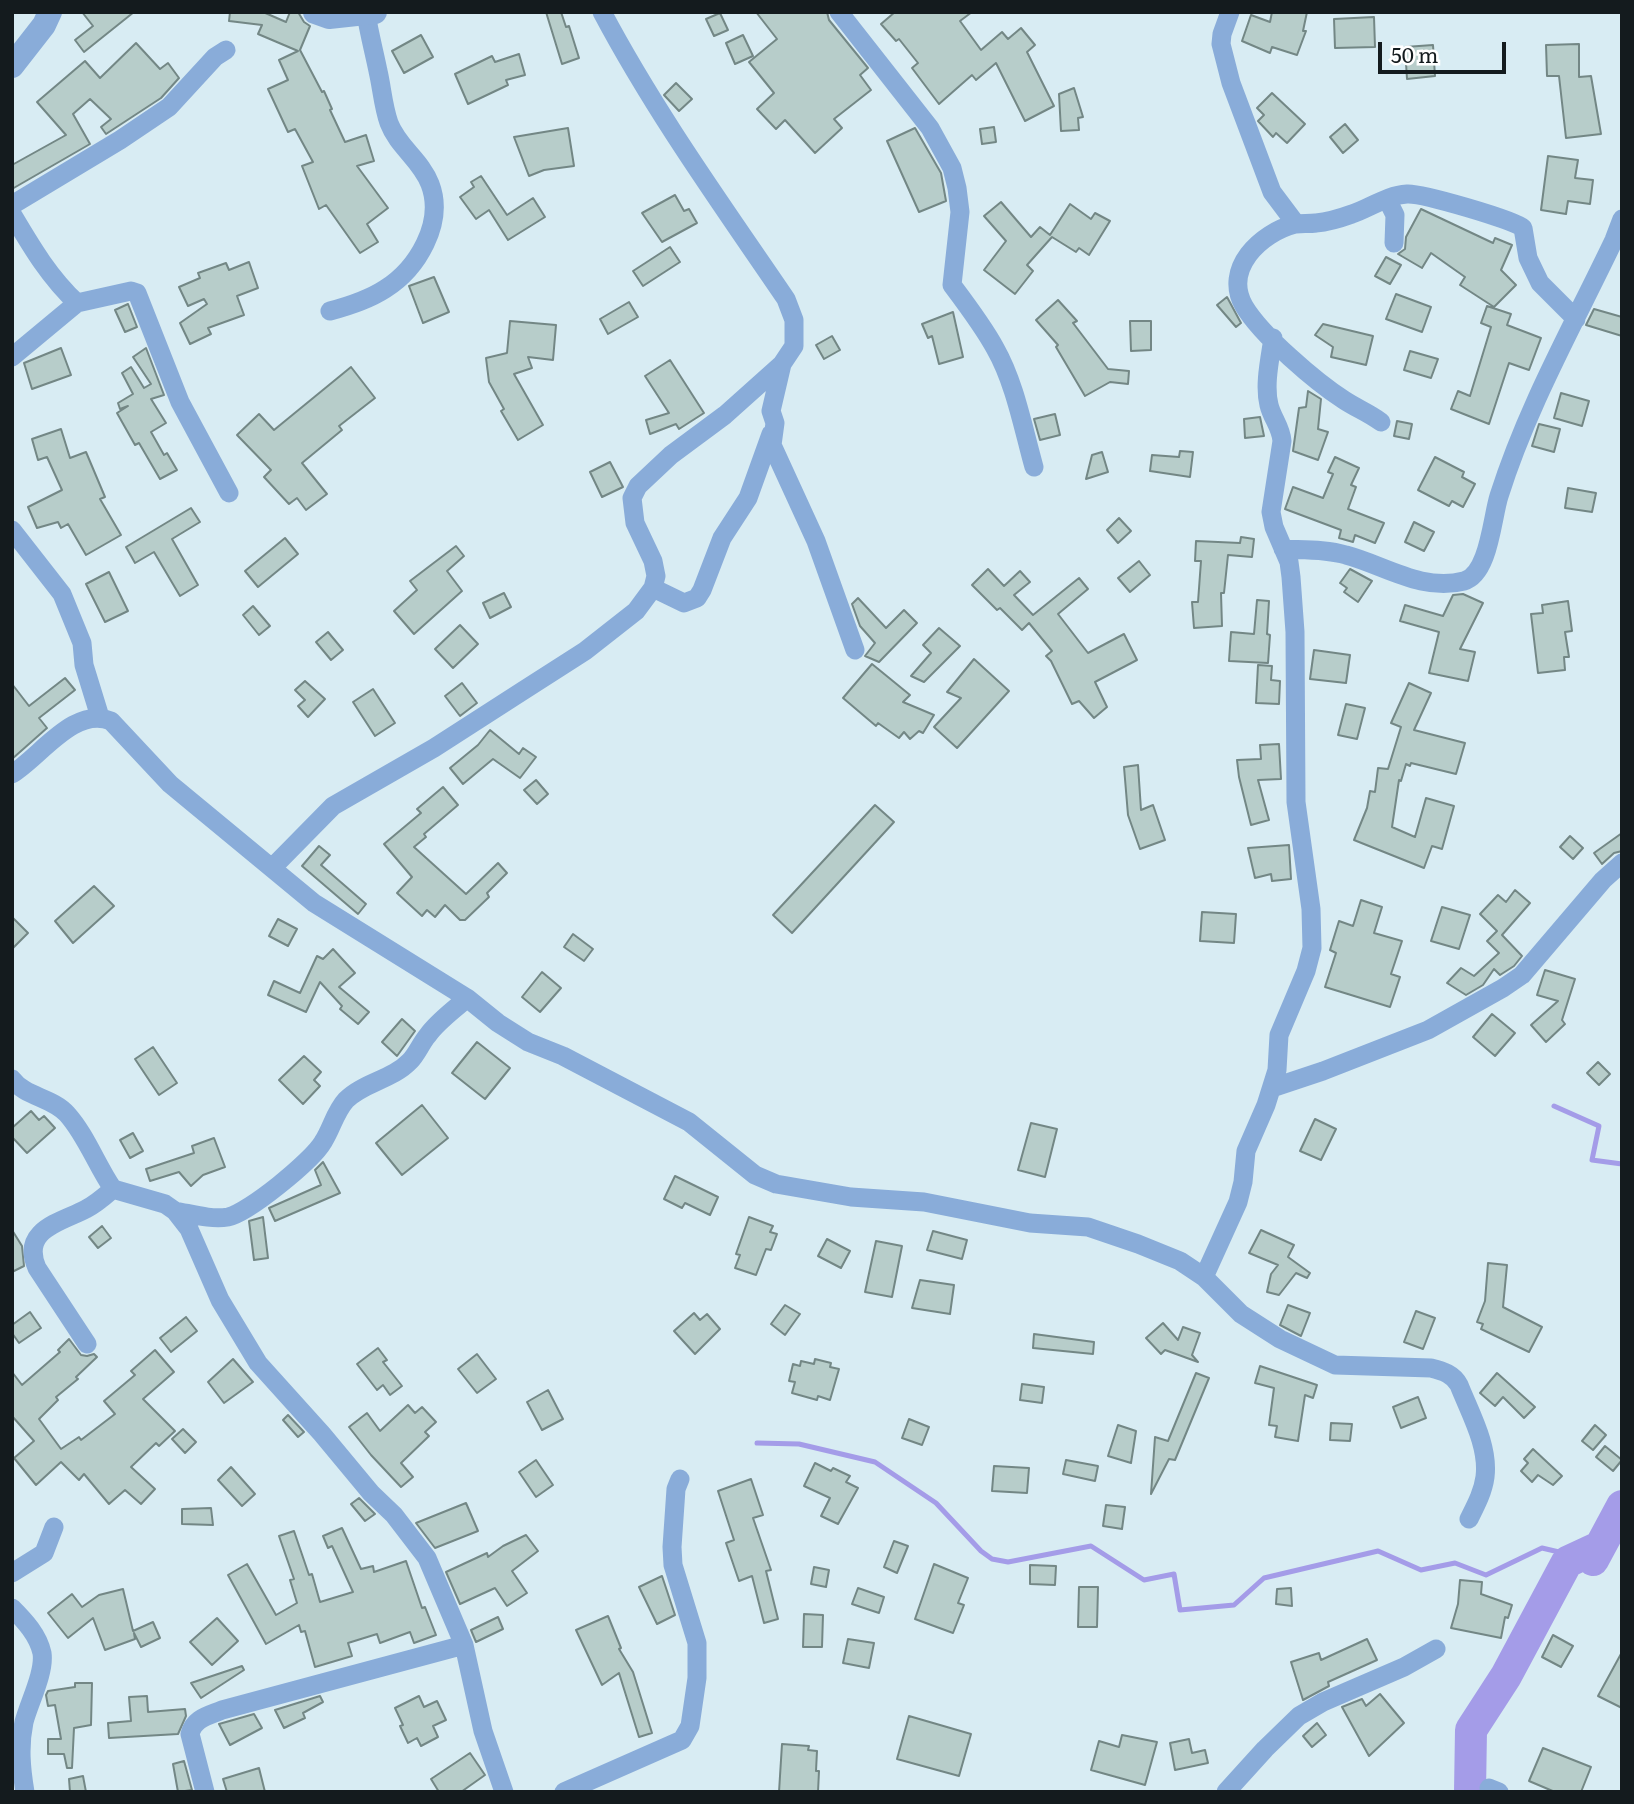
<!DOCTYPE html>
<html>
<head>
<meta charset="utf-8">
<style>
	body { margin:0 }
	#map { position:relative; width:1634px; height:1804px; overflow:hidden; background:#d8ecf3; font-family:Literata,serif }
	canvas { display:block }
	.frame { position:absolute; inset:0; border:14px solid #141b1e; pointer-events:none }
	.scale { position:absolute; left:1378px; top:42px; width:128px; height:32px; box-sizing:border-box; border:4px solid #141b1e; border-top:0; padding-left:9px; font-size:21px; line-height:24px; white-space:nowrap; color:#141b1e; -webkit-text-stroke:5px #fff; paint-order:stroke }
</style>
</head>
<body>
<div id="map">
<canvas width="1634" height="1804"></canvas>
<div class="frame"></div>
<div class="scale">50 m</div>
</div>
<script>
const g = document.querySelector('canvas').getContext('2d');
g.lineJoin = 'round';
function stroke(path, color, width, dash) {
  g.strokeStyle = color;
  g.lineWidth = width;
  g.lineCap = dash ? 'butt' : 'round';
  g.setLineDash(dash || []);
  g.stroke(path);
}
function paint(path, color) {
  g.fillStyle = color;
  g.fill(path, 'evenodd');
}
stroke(new Path2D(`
	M1554,1106l45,20 -7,34 30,4
	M757,1443l42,1 76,18 61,41 45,48 11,8 16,3 83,-16 53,34 30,-6 6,36 54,-5 30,-27 114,-27 43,19 34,-7 31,12 56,-27 51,12`), '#a49ce8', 5);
stroke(new Path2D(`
	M1470,1792l1,-62 35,-54 61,-114 28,-13 -2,11 29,-54`), '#a49ce8', 32);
const building = new Path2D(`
	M82,12h52l-50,40 -9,-12 18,-14z
	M230,12h33l23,10 4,-10h8l6,10 6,4 -10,24 22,42 2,-1 8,18 -2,1 15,32 21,-7 8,26 -17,5 31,42 -21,16 11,18 -18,11 -34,-48 -7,4 -17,-43 11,-4 -18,-33 -7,3 -20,-43 20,-9 -9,-20 19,-9 -40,-17 4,-9 -33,-4z
	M546,12h15l5,15 3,-1 10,32 -17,6z
	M756,12h71l2,8 39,48 -8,7 11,15 -37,29 8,9 -27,25 -30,-33 -9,9 -19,-20 17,-16 -25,-31 28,-23z
	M895,12h77l-12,9 21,29 21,-18 6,7 13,-11 14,17 -8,7 27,54 -29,15 -29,-58 -20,17 -4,-5 -33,29 -27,-36 6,-5 -19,-24 -3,2 -15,-17z
	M1272,12h35l-4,19h3l-9,24 -25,-8 -2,6 -28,-12 9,-26 19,7z
	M720,13l8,17 -14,6 -8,-17z
	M1374,17l1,30 -40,1 -1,-29z
	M421,35l12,22 -29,16 -12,-22z
	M743,35l10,21 -18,8 -9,-21z
	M136,43l24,26 8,-6 11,15 -18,20 -55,36 -5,-7 10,-8 -21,-20 -17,15 17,30 -78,45v-24l54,-30 -29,-33 48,-41 15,17z
	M1579,44v33l12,-1 10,58 -35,4 -7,-62h-12l-1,-31z
	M1433,45l2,31 -28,3 -2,-32z
	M519,54l6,21 -19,5 2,5 -40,19 -13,-30 37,-18 3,6z
	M676,83l16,16 -13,12 -15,-16z
	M1074,88l9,29 -5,1 1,12 -18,1 -2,-37z
	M1272,93l33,31 -18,19 -11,-10 -3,4 -15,-16 6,-6 -7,-7z
	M1345,124l13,16 -15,13 -13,-16z
	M994,127l2,15 -14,2 -2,-15z
	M568,128l6,38 -30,4 -15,6 -15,-39z
	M915,128l26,45 5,28 -27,11 -32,-71z
	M1548,156l30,4 -3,18 18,2 -3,24 -22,-3 -2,13 -25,-4z
	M481,176l26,39 26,-17 12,19 -37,23 -19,-30 -13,9 -16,-22 14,-10 -3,-5z
	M675,195l9,16 5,-2 8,14 -35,19 -20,-29z
	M1001,202l30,35 9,-10 10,8 20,-31 21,15 4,-6 15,8 -21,34 -10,-7 -3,4 -24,-15 -25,28 6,6 -18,23 -31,-24 22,-29 -22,-25z
	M1421,209l72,34 2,-5 17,7 -11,25 15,15 -22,22 -34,-22 5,-8 -34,-24 -9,15 -24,-14 7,-5 1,-12z
	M670,247l10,15 -37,24 -10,-15z
	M1386,257l15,8 -11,19 -15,-8z
	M249,262l9,26 -21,8 7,19 -36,13 3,6 -21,10 -10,-21 27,-19 -3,-5 -16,7 -9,-19 21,-9 -2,-5 28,-10 3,7z
	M434,277l15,35 -26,11 -14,-37z
	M1396,294l35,13 -9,25 -36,-13z
	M1227,297l14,26 -5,4 -19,-22z
	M1058,300l19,21 -4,2 35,46 21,2 -1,13 -18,-2 -25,14 -29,-49 2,-2 -22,-25z
	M629,302l9,15 -30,17 -8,-15z
	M128,304l9,23 -12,5 -10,-22z
	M1487,306l24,8 -4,11 34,13 -12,32 -20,-7 -20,61 -38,-15 7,-18 12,5 21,-69 -10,-4z
	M1594,309l28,8v19l-36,-11z
	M953,312l10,45 -24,7 -7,-28 -4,2 -6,-14z
	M510,321l46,4 -3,35 -25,-3 4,11 -18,6 29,51 -25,15 -17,-29 3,-2 -15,-27 -3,-24 21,-5z
	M1130,321h21v29l-20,1z
	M1323,324l50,12 -7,29 -35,-8 2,-10 -18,-12z
	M832,336l8,14 -16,9 -8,-14z
	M61,348l10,27 -39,14 -8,-26z
	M146,348l18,47 -13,4 15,24 -15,9 13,23 3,-2 10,17 -17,9 -21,-36 -4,2 -18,-32 11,-7 -8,3 -2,-6 15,-9 -11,-21 9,-6 13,21 7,-4 -18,-27z
	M1410,351l28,8 -7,19 -27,-8z
	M670,360l34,53 -25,16 -3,-5 -26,10 -4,-14 23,-7 -24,-37z
	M351,367l24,31 -36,28 3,4 -40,33 25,31 -21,16 -9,-12 -8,6 -25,-27 7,-7 -34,-35 22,-21 15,16z
	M1308,391l13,8 -3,30 10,3 -10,28 -25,-9 6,-43 7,-1z
	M1561,393l28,8 -7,25 -28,-8z
	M1055,414l5,21 -20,5 -6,-21z
	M1260,417l4,19 -19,2 -1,-19z
	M1397,421l15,3 -3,15 -15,-3z
	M1539,424l21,5 -6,23 -22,-6z
	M61,429l9,29 16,-6 19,45 -5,2 21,36 -35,20 -18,-31 -7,4 -3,-6 -21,6 -9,-21 34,-17 -15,-33 -9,3 -6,-21z
	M1180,451l13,1 -3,25 -40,-6 2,-16 27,2z
	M1102,452l6,20 -22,7 6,-24z
	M1335,457l24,11 -8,17 5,2 -8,22 36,14 -9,20 -20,-8 -2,7 -14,-4 2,-8 -56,-21 8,-22 30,11 10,-24 -5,-2z
	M1435,457l29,15 -2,5 13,7 -12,23 -11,-6 -3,5 -31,-16z
	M610,462l13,25 -21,10 -12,-25z
	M1568,488l28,5 -4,19 -27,-4z
	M191,508l9,14 -28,17 26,46 -18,11 -26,-44 -19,11 -9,-16z
	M1119,518l12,13 -13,12 -11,-13z
	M1414,522l20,10 -10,19 -19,-9z
	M1241,537l13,2 -2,18 -24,-2 -4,38h-3l1,33 -28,2 -2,-26h6l3,-41h-6l1,-20 44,2z
	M285,538l13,16 -40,33 -13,-16z
	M456,546l8,10 -17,15 15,20 -48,43 -20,-23 23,-21 -7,-9z
	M1139,561l11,14 -20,17 -12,-14z
	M988,569l16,17 16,-15 10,11 -16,13 19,20 46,-37 9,11 -30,25 30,39 36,-19 13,26 -42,22 12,25 -13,11 -15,-17 -7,3 -21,-43 -5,-5 6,-5 -23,-28 -7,7 -22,-22 -3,2 -25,-25z
	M1350,569l22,12 -14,21 -14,-10 3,-4 -7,-5z
	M109,572l19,39 -23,11 -19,-38z
	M504,593l7,14 -21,11 -7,-15z
	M1463,594l20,9 -23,46 15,3 -7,29 -39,-8 10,-41 -39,-11 5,-16 38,11 10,-21z
	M858,598l28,30 18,-18 13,13 -38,39 -14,-6 10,-13 -15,-17 -8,-22z
	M1257,600l12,1 -2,33 3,1 -2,28 -39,-2 2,-29 23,2z
	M1568,601l4,30 -7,1 4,25h-5l1,13 -27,3 -7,-59 12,-1 -1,-8z
	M253,606l17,20 -11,9 -16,-20z
	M460,625l18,19 -25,24 -18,-19z
	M939,628l21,18 -36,36 -13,-6 20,-23 -8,-8z
	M328,632l15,18 -12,10 -15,-18z
	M1314,650l36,5 -4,28 -36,-4z
	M974,659l35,32 -52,57 -23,-21 27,-29 -14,-6z
	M872,664l38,31 -7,7 31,13 -11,18 -4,-2 -9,8 -6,-7 -5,6 -21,-15 -2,3 -33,-28z
	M1258,665l14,1 -1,14 9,1 -1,23 -23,-1z
	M65,678l10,12 -36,28 8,10 -35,31v-75l17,22z
	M305,681l20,18 -17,18 -10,-11 7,-6 -10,-10z
	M462,683l15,20 -17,13 -15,-20z
	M1409,683l22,10 -17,37 51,13 -9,31 -45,-11 -1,3 -4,-2 -5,17 -2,-1 -7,47 23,10 11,-39 28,8 -12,43 -10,-3 -8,22 -70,-28 13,-32 3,-17 5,1 3,-24 10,1 13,-42 -10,-4z
	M373,689l22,34 -20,13 -22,-34z
	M1346,704l19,4 -8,31 -19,-4z
	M490,730l29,24 4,-6 13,9 -16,21 -27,-19 -30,25 -13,-16 28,-23z
	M1279,744l2,35 -23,1 11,40 -18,5 -12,-48 -2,-17 24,-1 -1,-14z
	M1138,765l3,45 12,-5 12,35 -25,9 -12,-34 -4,-48z
	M536,780l12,14 -11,10 -13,-14z
	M443,787l15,18 -34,29 2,3 -12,10 52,47 32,-31 9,10 -20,20 2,4 -24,23h-5l-15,-15 -10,12 -8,-7 -5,6 -25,-23 15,-16 -28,-33 37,-31 -4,-4z
	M875,805l19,17 -102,111 -19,-18z
	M1622,833v18l-8,2 -12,11 -8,-11z
	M1570,836l13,12 -10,11 -13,-12z
	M1289,845l2,34 -19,2 -1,-7 -16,4 -7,-30z
	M319,846l11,9 -9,10 45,39 -8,10 -56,-48z
	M94,886l20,20 -41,37 -18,-22z
	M1515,890l15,13 -28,32 20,21 -8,10 -14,9 -6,-6 -11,16 -17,10 -19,-12 14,-15 13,8 25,-23 -12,-12 10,-10 -17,-17 18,-19 8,7z
	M1361,900l21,7 -8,26 28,8 -11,33 9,3 -10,30 -65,-20 11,-34 -6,-3 9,-29 14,5z
	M1442,907l28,8 -11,34 -28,-8z
	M1202,912l34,2 -2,29 -34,-2z
	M12,917l16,16 -16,16z
	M278,919l19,10 -9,17 -19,-10z
	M573,934l20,15 -9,12 -20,-14z
	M333,949l22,24 -16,14 30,25 -11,12 -18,-15 2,-3 -22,-24 -14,30 -38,-17 6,-14 26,12 17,-37 6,3z
	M1545,970l30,9 -13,41 3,4 -19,18 -15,-17 27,-24 -21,-6z
	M542,972l19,16 -21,24 -18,-15z
	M1492,1014l23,19 -20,23 -22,-19z
	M402,1019l13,12 -18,25 -15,-14z
	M477,1042l33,26 -25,31 -33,-26z
	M153,1047l24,36 -18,12 -24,-36z
	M304,1056l17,16 -7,8 6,6 -17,18 -24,-24z
	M1598,1062l12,12 -11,11 -12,-12z
	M422,1105l26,33 -46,37 -26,-32z
	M31,1111l8,9 5,-4 11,12 -28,25 -15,-16v-9z
	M1315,1119l21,10 -15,31 -21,-9z
	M1031,1123l26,6 -12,48 -27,-7z
	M133,1133l10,18 -13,7 -10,-18z
	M214,1138l11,29 -22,8 -12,11 -12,-14 -29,9 -4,-12 48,-16 -2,-7z
	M323,1162l17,31 -65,28 -6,-13 52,-23 -6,-15z
	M675,1176l43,21 -8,18 -25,-12 -3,5 -18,-9z
	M263,1217l5,41 -14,2 -5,-39z
	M749,1217l24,9 -3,6 7,2 -6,16 -5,-1 -10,26 -21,-7 5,-13 -4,-1z
	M102,1226l9,12 -13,10 -9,-11z
	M12,1230l10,16 2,20 -12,6z
	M1261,1230l33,15 -6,12 22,16 -3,5 -11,-5 -17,22 -12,-3 4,-18 7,-9 -29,-12z
	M933,1231l34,9 -5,19 -35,-9z
	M827,1239l23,12 -9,17 -23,-12z
	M876,1241l26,5 -10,51 -27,-5z
	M1488,1263l19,2 -4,42 39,20 -13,25 -48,-23 2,-5 -6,-2 8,-21z
	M920,1280l34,5 -4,29 -38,-6z
	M785,1305l15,9 -15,21 -14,-11z
	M1288,1305l22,8 -9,23 -21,-11z
	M1416,1311l19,7 -12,31 -19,-7z
	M30,1312l11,16 -22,15 -7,-10v-8z
	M694,1313l6,7 7,-6 13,15 -25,25 -21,-23z
	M186,1317l11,14 -26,21 -11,-14z
	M1163,1323l15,17 5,-13 17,6 -8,22 6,7 -33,-12 -4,4 -15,-16z
	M1034,1334l60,8 -1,12 -60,-6z
	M69,1339l12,16 6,1 7,-2 3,3 -21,20 2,2 -22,18 2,3 -19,19 22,30 18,-12 2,3 34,-26 -11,-13 31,-26 -4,-4 24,-21 19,22 -31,27 32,32 -16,15 -3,-3 -25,24 24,22 -14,15 -16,-14 -16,14 -25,-30 -5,6 -18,-18 -25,23 -22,-27 20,-17 -22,-25v-44l10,13 38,-33 -2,-2z
	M378,1348l9,12 -4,2 19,24 -12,9 -7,-10 -6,5 -20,-26z
	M477,1354l19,25 -19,14 -19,-24z
	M233,1359l20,23 -29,21 -16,-21z
	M815,1359l16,4 -1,4 9,2 -9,31 -12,-4 -1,4 -25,-7 3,-11 -6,-1 4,-17 7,2 1,-5 13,3z
	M1260,1366l57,19 -4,13 -8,-3 -7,46 -23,-4 2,-11 -8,-1 5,-37 -19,-5z
	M1196,1373l13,5 -34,82 -6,-1 -18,35 4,-57 13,4z
	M1497,1373l38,34 -11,11 -21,-21 -8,9 -15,-13z
	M1022,1384l22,3 -2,16 -22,-3z
	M548,1390l15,29 -21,11 -15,-28z
	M1418,1397l8,21 -25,10 -8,-21z
	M408,1405l7,8 7,-6 14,15 -11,10 4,4 -28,27 12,14 -12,10 -30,-32 -22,-28 18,-14 13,18z
	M288,1415l16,17 -6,5 -15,-17z
	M909,1419l20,8 -7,18 -20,-7z
	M1331,1423l21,1 -2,17 -20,-1z
	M1118,1425l18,6 -5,32 -23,-7z
	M1595,1425l11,10 -13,15 -11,-9z
	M183,1429l13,13 -11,11 -13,-14z
	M1605,1446l17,14 -9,11 -17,-14z
	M1533,1449l29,27 -9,9 -15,-10 -6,7 -11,-11 7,-8 -4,-4z
	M536,1460l17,25 -17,12 -17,-25z
	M1066,1460l32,6 -3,15 -32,-7z
	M815,1463l16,8 2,-3 17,8 -4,6 12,6 -20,36 -17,-8 9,-18 -26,-12z
	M994,1466l35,2 -2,25 -35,-2z
	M231,1467l24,27 -13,12 -24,-26z
	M751,1479l12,36 -10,3 18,52 -5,1 12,48 -14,4 -12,-47 -13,5 -13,-38 8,-3 -16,-49z
	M359,1498l16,16 -10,7 -14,-17z
	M466,1503l12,28 -43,17 -19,-25z
	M1106,1505l19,2 -3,22 -19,-3z
	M211,1508l2,17 -31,-1v-15z
	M342,1528l19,41 12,-3 1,6 32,-11 16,47 3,-1 11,28 -22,8 -4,-11 -30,11 -3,-9 -29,9 4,13 -37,11 -10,-36 -4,1 -2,-7 -33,19 -38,-69 19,-11 29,51 21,-12 -7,-23 4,-1 -15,-43 15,-5 15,44 3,-1 8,28 33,-10 -21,-46 -4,2 -5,-12z
	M526,1535l12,16 -26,20 15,22 -20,13 -12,-18 -35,16 -14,-32 41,-19 1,4 15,-11z
	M894,1541l14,5 -11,27 -13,-6z
	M934,1564l34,14 -10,25 6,2 -11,28 -38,-14z
	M1030,1565l26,1 -1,19 -25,-1z
	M814,1567l15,3 -3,17 -15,-3z
	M662,1576l13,39 -18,9 -18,-37z
	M1460,1580l22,2 -1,12 31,11 -4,13 -3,-1 -4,21 -50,-10 7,-24z
	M1079,1587h19l-1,40h-19z
	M858,1588l26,9 -5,16 -27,-9z
	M1291,1588l1,18 -16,-2 1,-15z
	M123,1589l10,42 20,-9 7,16 -19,9 -7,-14 1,6 -30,11 -12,-32 -25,20 -20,-25 24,-19 10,13 17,-12z
	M804,1614l19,1 -1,32h-19z
	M608,1616l13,32 -2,1 14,23 19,61 -13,4 -20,-64 -17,12 -26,-55z
	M498,1617l5,12 -27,13 -5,-12z
	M217,1618l21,23 -26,24 -22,-23z
	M1553,1635l20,11 -12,21 -19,-10z
	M848,1639l26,4 -5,25 -26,-5z
	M1367,1639l10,21 -49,22 1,4 -26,14 -12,-38 28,-9 2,7z
	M1622,1652v56l-24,-12z
	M242,1666l2,4 -43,28 -10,-15z
	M75,1683h17l-1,42 -17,3 -2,40h-5l-3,-14h-16v-15h13l-6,-34 -7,1 -2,-11 2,-4 27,-4z
	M1380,1694l24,29 -35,33 -27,-49 20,-8 4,7z
	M147,1696l1,16 37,-3 1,7 -8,18 -69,4 -1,-15 23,-2 -2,-24z
	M320,1696l3,6 -20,11 2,5 -21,10 -9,-18z
	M419,1696l5,11 13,-6 9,19 -13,6 5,11 -17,9 -4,-8 -9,5 -8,-17 3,-1 -8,-17z
	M254,1714l8,14 -32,17 -11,-21z
	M909,1716l62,18 -12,42 -62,-17z
	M1317,1723l9,12 -14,12 -9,-11z
	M1122,1735l35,7 -12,43 -54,-15 8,-29 20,6z
	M1189,1739l3,14 13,-3 3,13 -33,7 -5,-27z
	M782,1744l27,2 -1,4 9,1 -1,20h3l-1,21h-39z
	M1543,1748l48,19 -10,25h-26l-26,-11z
	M470,1753l15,22 -24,17h-22l-8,-13z
	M184,1761l8,29 -14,2 -5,-28z
	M259,1768l6,24h-38l-4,-13z
	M83,1776l3,16h-16l-1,-13z`);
paint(building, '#b7cdca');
stroke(building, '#738785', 2);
stroke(new Path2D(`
	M839,12l91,116 22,40 5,20 3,24 -8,73c15,20 31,41 43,63 20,35 28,80 39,119
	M1230,12l-8,22 -1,10 10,39 41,109 24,32
	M1387,199l8,16 -1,28
	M12,205l108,-65 49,-33 46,-50 11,-7
	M12,214c19,32 37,63 65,89l54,-12 6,2 43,109 49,91
	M330,311c19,-5 38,-11 55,-22 32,-20 60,-66 45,-105 -9,-24 -32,-37 -41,-61 -6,-17 -7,-35 -11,-52 -4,-20 -9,-38 -12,-58
	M12,357l65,-54
	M782,364l-11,47 4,12 -3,22 44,96 39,109
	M1381,422c-12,-9 -25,-14 -37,-22 -28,-18 -83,-65 -100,-94 -21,-37 16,-73 51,-82 7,-1 14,0 21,-1 12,-1 25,-5 36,-9 18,-6 35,-19 55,-20 15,-1 107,26 116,34l5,30 12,25 36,36
	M12,530l50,64 20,49 2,22 16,52
	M1283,549c21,1 43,0 63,6 38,10 76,37 118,26 25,-7 28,-63 35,-85 28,-89 75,-172 115,-256l8,-21
	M653,588l31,15 13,-5 5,-8 20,-52 26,-40 23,-64
	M12,774c29,-18 62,-68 99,-53l59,63 144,119 153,95 31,25 30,19 35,14 126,66 66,53 21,9 75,13 73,5 106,21 58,4 50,17 42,17 24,16 37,37 39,25 55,26 96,3c12,3 22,6 28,17 11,28 30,61 26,92 -2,15 -9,28 -16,42
	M273,867l60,-61 101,-58 87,-56 64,-41 51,-40 17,-23 3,-12 -3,-15 -18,-38 -3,-25 6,-12 33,-31 54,-40 57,-51 12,-18v-26l-8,-21c-64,-94 -131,-187 -184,-287
	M12,1079c13,18 40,18 55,35 19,21 30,52 46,75 -8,7 -17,15 -27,20 -24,13 -66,20 -49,59l50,76
	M1272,1088l51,-17 105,-41 75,-42 19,-13 81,-95 19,-17
	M113,1189l52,15 10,7 14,18 31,71 38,63 64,71 49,59 23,22 33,43 37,87 19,86 21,61
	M175,1211c17,3 36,9 53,6 20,-4 84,-56 95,-75 9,-14 12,-30 23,-42 18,-18 46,-20 64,-39 7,-7 11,-18 18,-26 10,-14 26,-25 39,-37
	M1204,1277l34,-75 5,-20 3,-31 20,-46 11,-35 2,-35 27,-64 6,-23 -1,-39 -15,-107 -1,-170 -4,-55 -2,-15 -15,-35 -3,-15 11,-71c-1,-14 -10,-23 -13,-36 -5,-20 1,-46 4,-67
	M12,1573l32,-20 10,-26
	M12,1608c13,13 26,27 30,45 3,19 -13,50 -18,69 -5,24 -3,46 1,70
	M1489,1788l10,4
	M205,1792l-15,-58c4,-16 18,-18 32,-24l242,-65
	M564,1792l118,-52 8,-14 7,-48v-35l-24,-78 -1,-18 4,-58 4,-10
	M1226,1792l39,-43 34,-33 24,-14 81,-35 32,-18`), '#89acd9', 19);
stroke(new Path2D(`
	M315,12l14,5 46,-5
	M12,66l32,-41 6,-13`), '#89acd9', 24);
</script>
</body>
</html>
